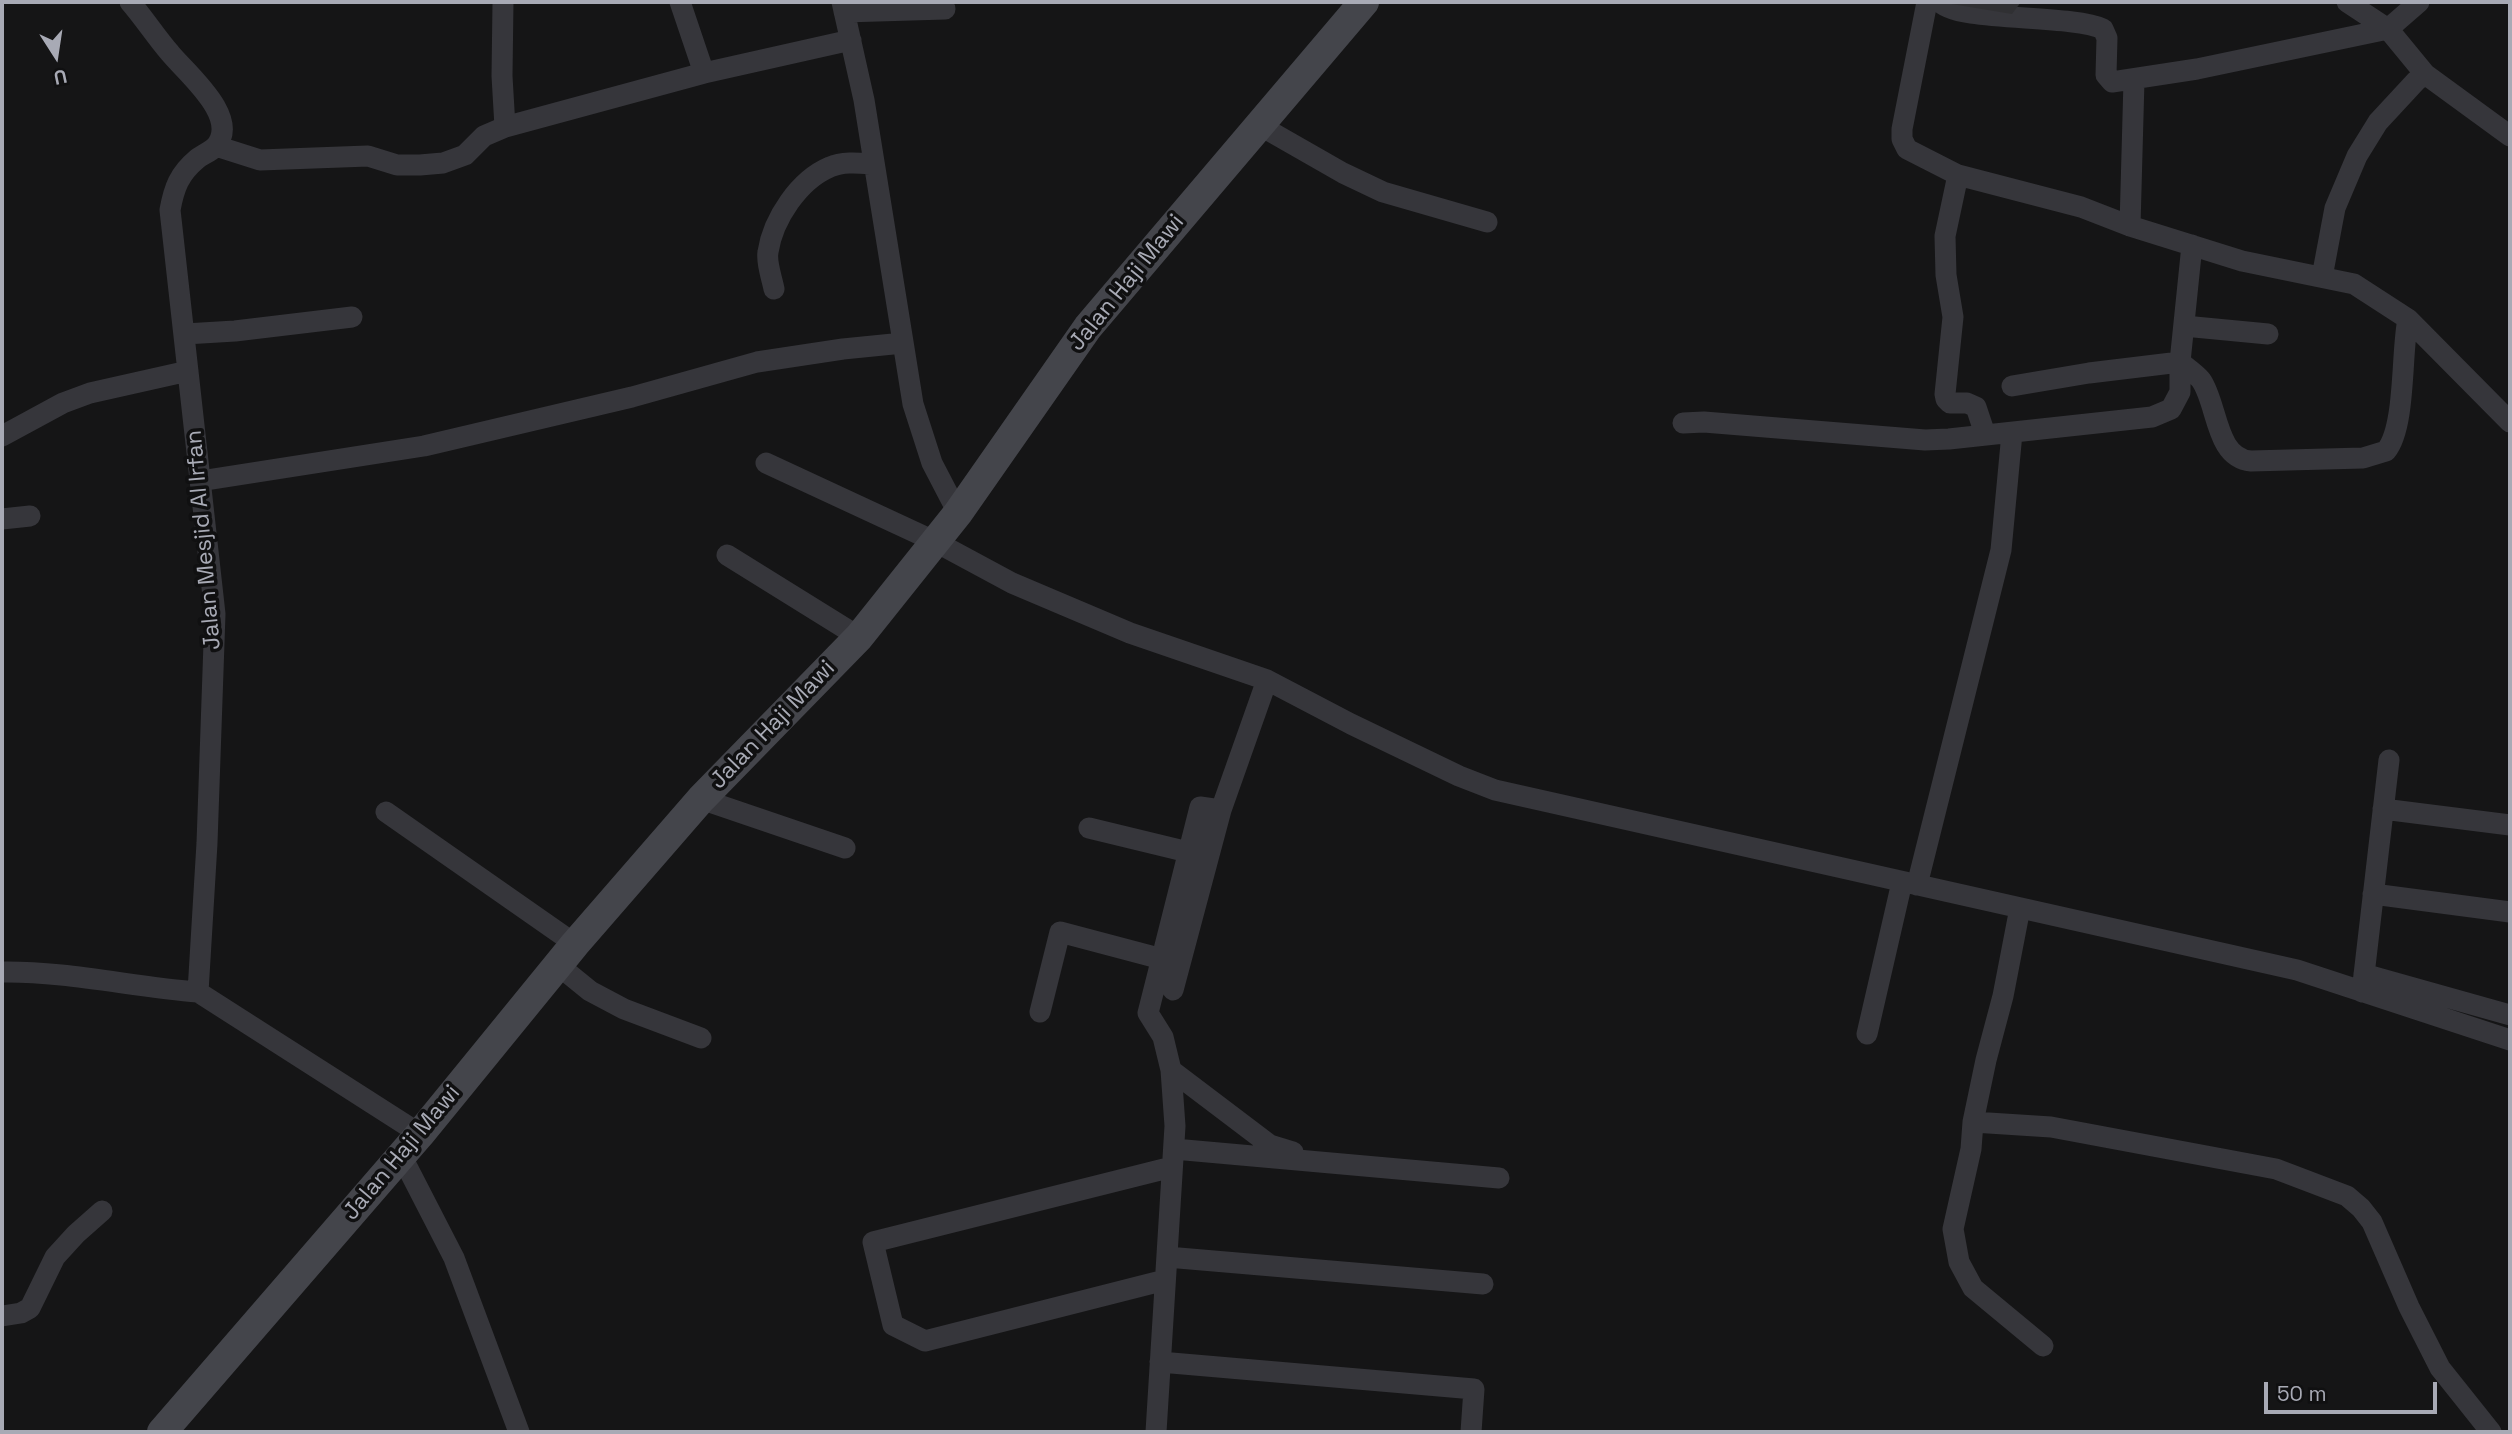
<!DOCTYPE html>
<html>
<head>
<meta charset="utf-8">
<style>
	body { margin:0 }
	#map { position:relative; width:2512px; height:1434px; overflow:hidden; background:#151516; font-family:"Space Grotesk",sans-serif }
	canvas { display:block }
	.frame { position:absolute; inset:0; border:4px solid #a8aab5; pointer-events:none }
	.north { position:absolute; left:21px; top:21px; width:70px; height:70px; -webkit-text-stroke:5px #101011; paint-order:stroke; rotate:168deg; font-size:19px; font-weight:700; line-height:28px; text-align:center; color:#a8aab5 }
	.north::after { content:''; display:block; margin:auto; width:24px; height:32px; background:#a8aab5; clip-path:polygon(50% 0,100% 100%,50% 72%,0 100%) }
	.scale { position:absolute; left:2264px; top:1382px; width:173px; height:32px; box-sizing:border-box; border:4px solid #a8aab5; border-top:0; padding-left:9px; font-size:21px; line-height:24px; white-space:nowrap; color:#a8aab5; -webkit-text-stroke:5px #101011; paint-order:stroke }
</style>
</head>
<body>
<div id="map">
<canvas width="2512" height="1434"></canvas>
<div class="frame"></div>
<div class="north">U</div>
<div class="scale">50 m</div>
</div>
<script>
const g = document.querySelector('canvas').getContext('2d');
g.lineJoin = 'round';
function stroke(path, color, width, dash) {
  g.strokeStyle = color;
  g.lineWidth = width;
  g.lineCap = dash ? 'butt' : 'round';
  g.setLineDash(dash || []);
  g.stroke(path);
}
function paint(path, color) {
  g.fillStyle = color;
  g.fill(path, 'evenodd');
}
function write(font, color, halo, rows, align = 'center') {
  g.font = font + ' "Space Grotesk",sans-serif';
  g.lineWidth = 7;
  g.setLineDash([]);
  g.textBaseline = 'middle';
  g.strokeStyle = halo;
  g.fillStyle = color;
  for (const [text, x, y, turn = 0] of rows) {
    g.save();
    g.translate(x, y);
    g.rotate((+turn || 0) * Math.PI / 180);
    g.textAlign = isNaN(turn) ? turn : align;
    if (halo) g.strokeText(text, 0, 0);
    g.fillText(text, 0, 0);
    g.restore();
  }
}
stroke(new Path2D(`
	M130,2c14,16 26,35 40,51 16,20 72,65 45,94 -5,5 -13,8 -18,12 -18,15 -23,29 -27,51l45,404 -8,229 -9,149 222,142
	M680,2l24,71
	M842,2l22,98 49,304 19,59 26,50
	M1927,2l-25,127v10l5,10 51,26 123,32 49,19 112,35 112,23 54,35 102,103
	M1940,2c15,20 131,12 163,27l4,9 -1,37 6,7 85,-13 191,-40 31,-27
	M844,12l101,-3
	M2425,74l85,62
	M1259,125l84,48 40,19 104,30
	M505,127l199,-54 147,-33
	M216,146l44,14 108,-4 29,9h23l23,-2 22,-8 19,-19 21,-9 -3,-51 1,-74
	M1958,175l-13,61 1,39 7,42 -8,77 1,5 4,4h17l9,4 9,27
	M2130,226l4,-146
	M2322,277l13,-69 22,-52 21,-34 38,-41 9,-7 -37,-45 -41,-27
	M774,289c-2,-11 -8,-26 -6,-37 5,-33 31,-72 62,-85 13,-6 30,-4 44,-3
	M2184,326l84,8
	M185,334l50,-3 117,-14
	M2012,386l77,-13 91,-11c7,6 15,11 21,18 17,24 14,78 50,81l112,-3 23,-7c20,-24 15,-99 22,-132
	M1683,423l21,-1 221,18 24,-1 203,-22 19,-8 9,-17v-30l12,-117
	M2,436l61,-33 27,-10 98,-22
	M766,463l168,78 78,42 118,50 137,47 84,44 108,52 36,14 802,180 213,70
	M200,481l224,-35 208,-49 125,-35 86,-13 60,-6
	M2,519l28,-3
	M727,555l132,82
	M701,799l144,49
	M2383,809l127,16
	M386,812l189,132
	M1089,828l99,24
	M1917,885l84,-335 11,-117
	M2373,894l137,18
	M2020,908l-17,88 -17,64 -13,62 -2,27 -18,80 6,33 14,26 70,58
	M558,965l32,26 34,18 77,29
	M2,972c63,-1 132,15 196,20
	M2364,974l146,41
	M1173,990l48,-180
	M2362,992l27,-232
	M1040,1012l20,-80 102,27
	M1867,1034l35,-152
	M1171,1070l99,75 23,7
	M1973,1122l78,5 225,42 71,27 14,12 11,14 37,85 31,61 51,64
	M1174,1149l325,29
	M401,1155l53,103 65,174
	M1167,1257l316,27
	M1165,1280l-240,61 -32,-16 -20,-83 299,-75
	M2,1316l19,-3 9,-5 25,-51 21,-23 26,-23
	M1160,1362l314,27 -3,43
	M1156,1432l19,-306 -4,-56 -8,-33 -15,-24 52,-206 21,3 46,-130`), '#36363b', 21);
stroke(new Path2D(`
	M162,1432l258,-298 155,-190 126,-145 158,-162 99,-124 130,-186 276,-325`), '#44454b', 30);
paint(new Path2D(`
	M1954,2h67l-9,12 -60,-10z`), '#303033');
write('23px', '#a8aab5', '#101011', [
	["Jalan Haji Mawi",1127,283,-51],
	["Jalan Mesjid Al Irfan",204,540,-95],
	["Jalan Haji Mawi",773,725,-46],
	["Jalan Haji Mawi",402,1153,-50]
]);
</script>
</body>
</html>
